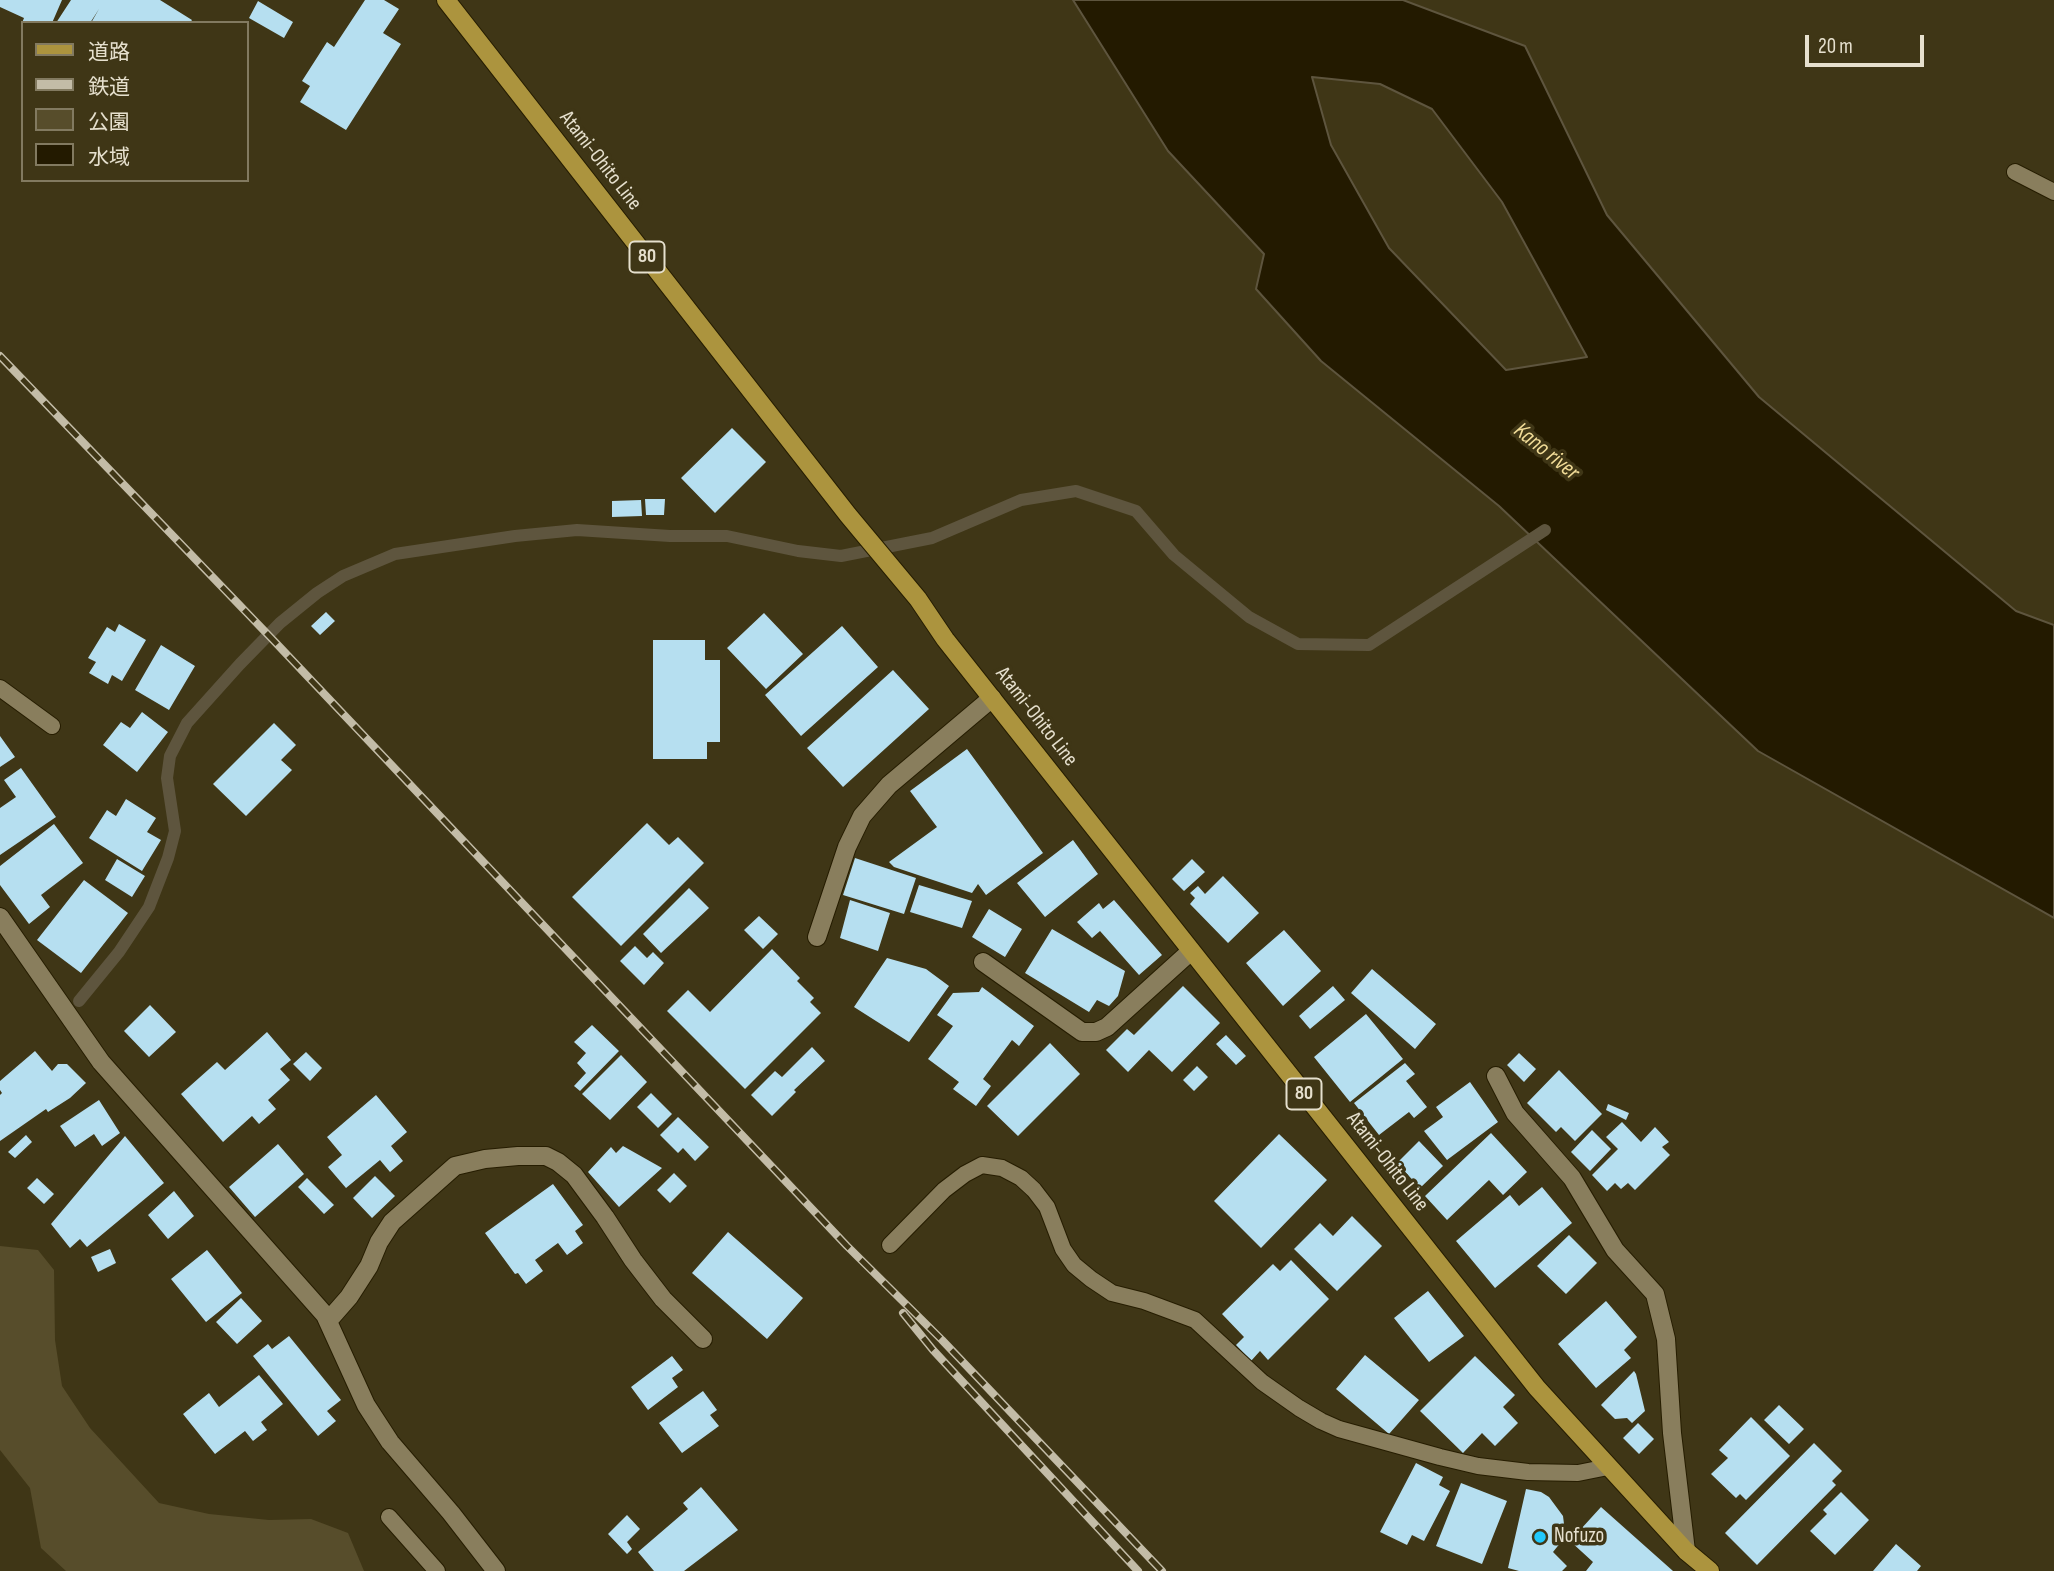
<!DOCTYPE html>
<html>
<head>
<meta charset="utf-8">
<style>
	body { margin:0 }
	#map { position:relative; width:2054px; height:1571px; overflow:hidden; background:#3f3616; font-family:"Sofia Sans Condensed","Noto Sans JP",sans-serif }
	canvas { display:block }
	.legend { position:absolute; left:21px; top:21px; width:228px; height:161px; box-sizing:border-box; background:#3f3616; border:2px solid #827a60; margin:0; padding:9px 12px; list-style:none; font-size:21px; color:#e6e0ce }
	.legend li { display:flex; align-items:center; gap:14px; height:35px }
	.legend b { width:35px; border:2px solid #827a60 }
	.scale { position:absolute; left:1805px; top:35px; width:119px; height:32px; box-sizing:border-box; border:4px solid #e6e0ce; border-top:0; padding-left:9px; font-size:21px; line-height:24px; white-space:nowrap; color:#e6e0ce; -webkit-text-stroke:5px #3f3616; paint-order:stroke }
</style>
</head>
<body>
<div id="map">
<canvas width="2054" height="1571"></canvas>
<ul class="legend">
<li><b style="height:9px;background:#ac943e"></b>道路</li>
<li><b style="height:9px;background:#c3bca7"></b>鉄道</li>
<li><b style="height:19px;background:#574d2b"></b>公園</li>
<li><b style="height:19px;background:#231a00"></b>水域</li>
</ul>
<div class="scale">20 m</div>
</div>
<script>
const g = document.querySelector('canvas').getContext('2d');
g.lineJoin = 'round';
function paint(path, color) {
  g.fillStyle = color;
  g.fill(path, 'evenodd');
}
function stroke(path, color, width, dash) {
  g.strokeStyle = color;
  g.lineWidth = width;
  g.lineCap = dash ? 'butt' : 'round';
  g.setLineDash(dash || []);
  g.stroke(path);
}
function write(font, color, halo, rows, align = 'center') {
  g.font = font + ' "Sofia Sans Condensed",sans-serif';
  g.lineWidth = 7;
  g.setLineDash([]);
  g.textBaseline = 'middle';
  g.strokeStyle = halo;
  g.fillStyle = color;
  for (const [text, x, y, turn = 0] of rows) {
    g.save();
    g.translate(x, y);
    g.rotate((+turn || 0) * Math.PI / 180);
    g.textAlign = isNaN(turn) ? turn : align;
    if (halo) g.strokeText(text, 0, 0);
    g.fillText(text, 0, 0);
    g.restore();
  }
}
paint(new Path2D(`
	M0,1246l38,4 16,20 1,70 7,46 28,42 69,75 50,11 60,6 42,-1 37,14 16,38h-298l-25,-23 -11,-60 -30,-38z`), '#574d2b');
const water = new Path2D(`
	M1073,0h330l122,46 82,169 152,182 257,214 38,14v293l-296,-167 -259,-245 -178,-145 -65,-72 8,-35 -96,-103zM1312,77l68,7 52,25 70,93 85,155 -81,13 -117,-122 -58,-103z`);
paint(water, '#231a00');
stroke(water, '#5e553e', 2);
stroke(new Path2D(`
	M79,1001l40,-49 30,-45 19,-49 7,-27 -8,-53 3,-22 17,-33 53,-59 40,-41 37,-30 26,-17 52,-22 120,-18 62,-6 93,6h57l71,15 43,5 91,-18 89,-38 55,-9 60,20 38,44 75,62 49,27 71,1 176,-115`), '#5e553e', 12);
paint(new Path2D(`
	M0,0h62l-10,23h-30l2,-5 -24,-11z
	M71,0h89l32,20 -2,3h-99l8,-14 -9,14h-34z
	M365,0h19l15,9 -16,24 18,11 -55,86 -46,-28 10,-16 -8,-5 25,-39 7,5z
	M258,1l35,21 -9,16 -35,-20z
	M732,428l34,34 -51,51 -34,-35z
	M645,499h20l-1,16h-18z
	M641,500l1,16 -30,1v-16z
	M326,612l9,9 -15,14 -9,-9z
	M764,613l39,41 -37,35 -39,-41z
	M119,624l27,16 -24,41 -10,-6 -4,9 -19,-11 7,-11 -8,-4 19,-31 8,5z
	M842,626l36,41 -77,69 -36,-41z
	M653,640h52v20h15v82h-13v17h-54z
	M161,645l34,21 -26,44 -34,-20z
	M893,670l36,39 -86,78 -36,-39z
	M142,712l26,20 -31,40 -34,-27 18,-23 9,6z
	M274,723l22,22 -15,15 11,10 -46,46 -33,-32z
	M0,736l15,21 -15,10z
	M967,749l76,104 -57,42 -8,-11 -6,9 -78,-26 -5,-5 48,-35 -27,-36z
	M21,768l35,49 -56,38v-47l16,-11 -12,-17z
	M126,799l30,19 -9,14 14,8 -19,31 -53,-33 18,-28 9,6z
	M647,823l22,22 9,-8 26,26 -83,83 -49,-49z
	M54,824l29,39 -42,32 9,12 -21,17 -29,-39v-19z
	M1073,840l25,34 -53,43 -28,-34z
	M855,858l61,20 -12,36 -61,-19z
	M117,859l28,17 -13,21 -27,-17z
	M1192,859l13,13 -21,19 -12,-12z
	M1223,876l36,37 -31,30 -38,-39 5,-6 -5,-5 8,-7 7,8z
	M84,880l44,33 -47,60 -44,-33z
	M919,885l53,16 -10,27 -52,-16z
	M689,888l20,20 -48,45 -18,-19z
	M850,900l40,13 -12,38 -38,-13z
	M1114,900l48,55 -23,20 -39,-44 -8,7 -15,-16 22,-19 4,6z
	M989,909l33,20 -17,28 -33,-20z
	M759,916l19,18 -15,15 -19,-19z
	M1052,929l73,42 -7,25 -9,10 -12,-6 -8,12 -64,-39z
	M1284,930l37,41 -38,35 -37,-43z
	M635,946l12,12 6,-6 11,11 -20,22 -24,-24z
	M772,949l28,29 -3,3 17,17 -4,4 11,11 -76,76 -78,-78 21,-21 22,22z
	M887,958l39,11 23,17 -40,56 -55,-35z
	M1372,969l64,55 -21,25 -64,-56z
	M1183,986l37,37 -48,49 -23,-22 -21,22 -22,-22 21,-21 7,6z
	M1333,986l12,14 -35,29 -11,-13z
	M982,987l52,39 -15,20 -7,-6 -29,39 8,7 -15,20 -23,-17 6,-7 -31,-23 25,-33 -16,-11 16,-22 26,-1z
	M150,1005l26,27 -27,25 -25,-26z
	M1366,1014l37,45 -53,43 -36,-45z
	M592,1025l27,26 -39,40 -6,-5 12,-13 -9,-10 9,-10 -12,-11z
	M267,1032l24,28 -11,9 10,11 -22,20 8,9 -17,15 -7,-8 -29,26 -42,-48 36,-32 8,8z
	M1226,1035l20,21 -10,9 -20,-21z
	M1050,1043l30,31 -62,62 -31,-30z
	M812,1047l13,14 -31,29 2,2 -24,24 -21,-21 24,-24 7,6z
	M35,1051l17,20 6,-7h9l19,19 -16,15 -22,14 -2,-3 -46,32v-46l2,-2 -2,-3v-9z
	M306,1052l16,16 -12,13 -17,-17z
	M1519,1053l17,16 -12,13 -17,-17z
	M621,1055l26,27 -37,38 -28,-26z
	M1405,1063l10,11 -9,7 21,26 -13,11 -5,-6 -30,23 -25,-32z
	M1197,1066l11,11 -14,14 -11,-11z
	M1559,1070l43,44 -27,27 -14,-14 -5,5 -29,-29z
	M1470,1082l28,40 -51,38 -23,-29 19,-14 -7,-10z
	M651,1093l21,21 -14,14 -21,-21z
	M376,1095l31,37 -16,14 12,15 -13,11 -10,-12 -34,28 -18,-21 14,-12 -15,-18z
	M99,1100l21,33 -18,13 -8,-12 -19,13 -15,-21z
	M1608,1104l21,9 -3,7 -20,-10z
	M678,1117l31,30 -14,14 -12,-13 -5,5 -18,-18z
	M1622,1122l19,20 14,-15 14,15 -7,5 8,8 -35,35 -7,-7 -7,6 -6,-6 -8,8 -15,-16 26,-26 -12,-12z
	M1592,1130l19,19 -21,22 -19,-19z
	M1491,1133l36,39 -24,23 -14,-15 -42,40 -22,-24z
	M1279,1134l48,46 -66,68 -47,-47z
	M26,1135l6,7 -17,16 -7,-6z
	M125,1136l39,47 -77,64 -7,-8 -10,9 -19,-24z
	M1419,1141l24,25 -23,22 -23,-25z
	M278,1144l26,30 -49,43 -26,-30z
	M623,1146l39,22 -43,39 -31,-35 23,-25 5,6z
	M674,1173l13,13 -17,17 -13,-13z
	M375,1176l20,20 -23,22 -19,-20z
	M37,1178l17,16 -10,10 -17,-16z
	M307,1178l27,27 -10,9 -26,-27z
	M553,1184l30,41 -8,6 8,12 -16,12 -9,-12 -23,17 8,11 -17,13 -8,-11 -3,1 -30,-41z
	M1542,1187l30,36 -77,65 -39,-47 54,-46 9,11z
	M174,1191l20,25 -26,23 -20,-24z
	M1352,1216l30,30 -45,45 -43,-42 26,-26 13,13z
	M728,1232l75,66 -36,41 -75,-66z
	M1569,1235l28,28 -31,31 -29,-28z
	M110,1249l6,14 -18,9 -7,-15z
	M207,1250l35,43 -36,29 -35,-43z
	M1291,1260l38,39 -61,61 -8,-9 -9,10 -15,-16 8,-8 -22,-23 51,-50 7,7z
	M1428,1291l36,45 -35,26 -35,-44z
	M241,1298l21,23 -25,23 -21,-22z
	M1606,1301l31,36 -13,13 7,8 -35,30 -38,-44z
	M289,1336l52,64 -14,11 9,10 -18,15 -65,-80 15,-12 4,5z
	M1365,1355l54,45 -30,34 -53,-45z
	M672,1356l11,14 -11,8 6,9 -30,23 -17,-23z
	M1475,1356l40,39 -12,12 15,16 -23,23 -13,-13 -19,20 -43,-42z
	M1634,1371l2,3 9,37 -13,12 -5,-5 -12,1 -14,-14z
	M259,1375l24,29 -22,18 6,8 -14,11 -8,-10 -30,23 -32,-40 26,-21 10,14z
	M703,1391l14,19 -7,5 9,11 -37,27 -23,-30z
	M1779,1405l25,24 -15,15 -25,-24z
	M1751,1417l39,39 -44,44 -6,-6 -4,4 -25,-24 17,-16 -9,-8z
	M1638,1423l16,16 -15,15 -16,-16z
	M1814,1443l28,28 -10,10 4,4 -79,80 -32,-32z
	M1416,1463l27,14 -4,8 11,6 -26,50 -12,-6 -5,10 -27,-13z
	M1461,1483l46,18 -25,63 -46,-18z
	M701,1487l37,43 -54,41h-30l-16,-19 50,-43 -5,-6z
	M1526,1489l15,3 8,5 14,19 2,16 -4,10 -8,10 14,14 -5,5h-43l-11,-3z
	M1841,1492l28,28 -34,35 -25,-24 17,-17 -4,-4z
	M1601,1507l72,64h-87l7,-9 -23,-21z
	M627,1515l13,14 -13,13 5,7 -5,5 -19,-20z
	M1896,1544l25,22 -4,5h-44z`), '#b6dff0');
const service = new Path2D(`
	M2015,172l39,20
	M0,688l52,38
	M890,1245l54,-55 21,-16 17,-9 20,3 19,10 13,12 13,17 16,42 11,16 17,14 21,14 32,8 51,19 67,62 37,26 22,13 18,8 101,28 38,9 50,6 50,1 30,-6
	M389,1517l48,54`);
const minor = new Path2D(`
	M0,917l101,145 224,253 41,90 24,37 61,71 45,58
	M817,937l30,-90 15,-31 27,-31 103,-87
	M983,962l99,70h14l11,-5 84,-76
	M1496,1076l19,37 57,65 43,72 40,44 11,45 6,94 14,118
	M328,1321l21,-24 20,-31 10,-24 13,-20 63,-56 30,-7 33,-3h28l12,6 16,13 31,42 28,43 30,39 40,40`);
const primary = new Path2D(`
	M446,0l402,515 70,84 27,40 592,749 149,163 24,20`);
stroke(service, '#261d00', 18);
stroke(minor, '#261d00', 20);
stroke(primary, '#261d00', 20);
stroke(service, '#897e5d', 16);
stroke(minor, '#897e5d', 18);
stroke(primary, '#ac943e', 18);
const rail = new Path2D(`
	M0,356l275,286 572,604 95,94 220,231
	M903,1313l30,37 205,221`);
stroke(rail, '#c3bca7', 8);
stroke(rail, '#3f3616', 5, [16]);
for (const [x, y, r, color] of [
	[1540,1537,7,"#21c9fd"]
]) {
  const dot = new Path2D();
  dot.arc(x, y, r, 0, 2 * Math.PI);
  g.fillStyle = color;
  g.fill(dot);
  stroke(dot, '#3f3616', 2.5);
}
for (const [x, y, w] of [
	[647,257,35],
	[1304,1094,35]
]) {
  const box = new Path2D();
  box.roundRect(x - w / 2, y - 15.5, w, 31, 5);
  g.fillStyle = '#3f3616';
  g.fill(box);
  stroke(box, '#e6e0ce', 2);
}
write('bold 19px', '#e6e0ce', null, [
	["80",647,257],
	["80",1304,1094]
]);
write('21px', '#e6e0ce', '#3f3616', [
	["Atami-Ohito Line",600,161,52],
	["Atami-Ohito Line",1036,717,52],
	["Atami-Ohito Line",1387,1162,52]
]);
write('21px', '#e6e0ce', '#3f3616', [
	["Nofuzo",1554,1537]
], 'left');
write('italic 23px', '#f1dc98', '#3f3616', [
	["Kano river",1546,452,39]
]);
</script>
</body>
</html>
